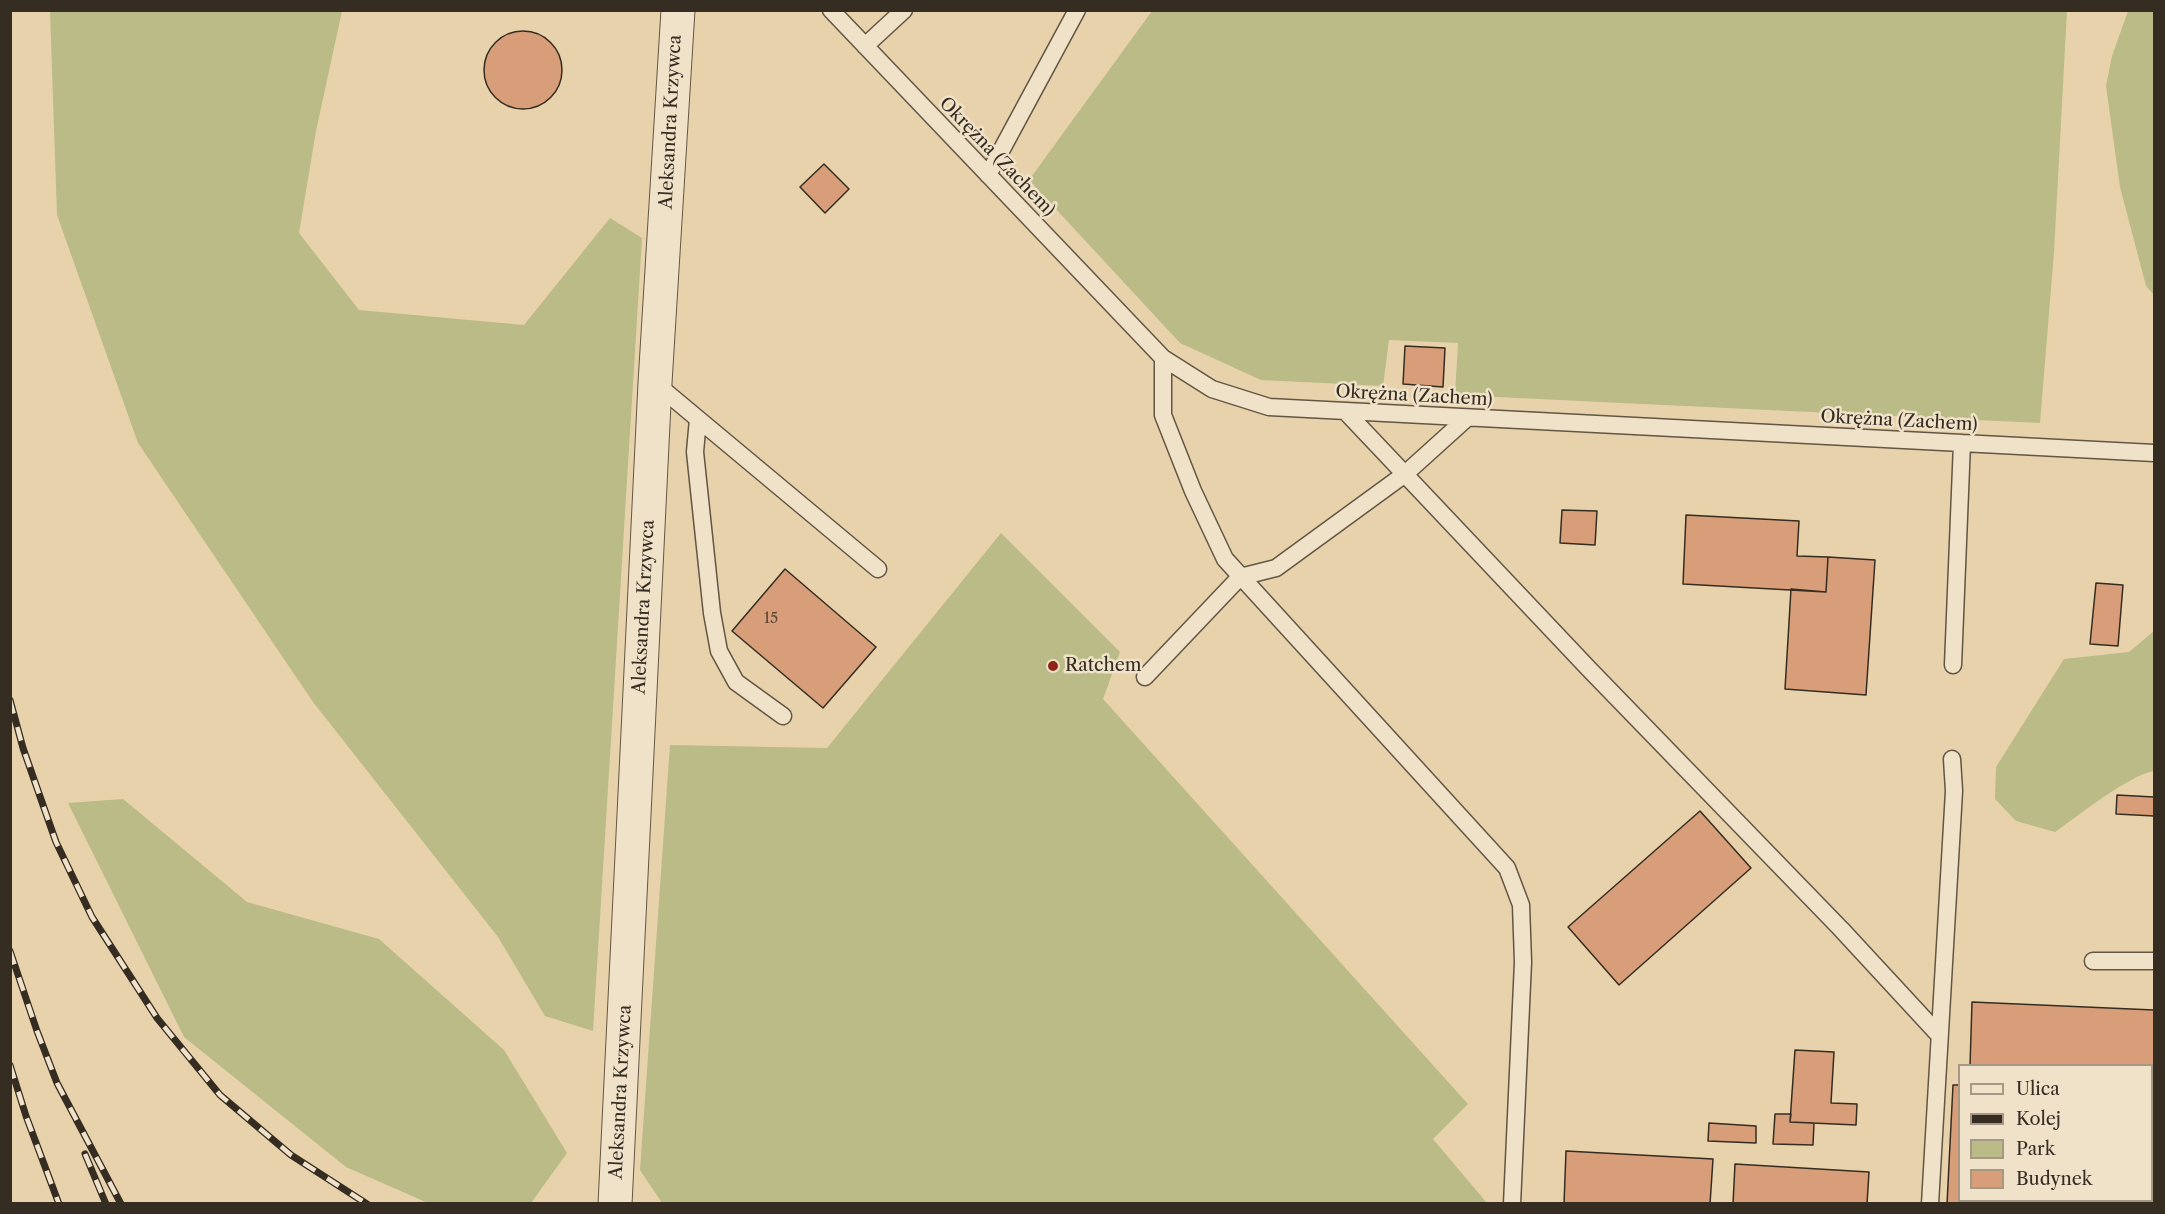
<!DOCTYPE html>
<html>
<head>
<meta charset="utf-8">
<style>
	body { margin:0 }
	#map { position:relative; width:2165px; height:1214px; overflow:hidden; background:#e8d2ac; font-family:"Libre Caslon Text",serif }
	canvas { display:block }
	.frame { position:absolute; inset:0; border:12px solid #352c22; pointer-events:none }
	.legend { position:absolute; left:1958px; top:1064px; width:195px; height:138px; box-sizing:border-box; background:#f0e2c9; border:2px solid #a59986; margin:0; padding:8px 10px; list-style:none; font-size:18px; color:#352c22 }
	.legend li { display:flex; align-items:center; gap:12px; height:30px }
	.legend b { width:30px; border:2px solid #a59986 }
</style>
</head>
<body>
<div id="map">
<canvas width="2165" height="1214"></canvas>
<div class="frame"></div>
<ul class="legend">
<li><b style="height:8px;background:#f0e2c9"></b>Ulica</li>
<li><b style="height:8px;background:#352c22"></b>Kolej</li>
<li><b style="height:16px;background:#babb87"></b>Park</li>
<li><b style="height:16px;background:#d89e79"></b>Budynek</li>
</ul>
</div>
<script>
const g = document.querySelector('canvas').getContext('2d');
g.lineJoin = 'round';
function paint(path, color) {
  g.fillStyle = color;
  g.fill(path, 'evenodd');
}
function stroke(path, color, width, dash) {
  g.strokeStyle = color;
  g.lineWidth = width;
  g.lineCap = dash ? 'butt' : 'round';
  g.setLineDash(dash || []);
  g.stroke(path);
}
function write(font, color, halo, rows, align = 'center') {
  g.font = font + ' "Libre Caslon Text",serif';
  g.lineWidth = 5;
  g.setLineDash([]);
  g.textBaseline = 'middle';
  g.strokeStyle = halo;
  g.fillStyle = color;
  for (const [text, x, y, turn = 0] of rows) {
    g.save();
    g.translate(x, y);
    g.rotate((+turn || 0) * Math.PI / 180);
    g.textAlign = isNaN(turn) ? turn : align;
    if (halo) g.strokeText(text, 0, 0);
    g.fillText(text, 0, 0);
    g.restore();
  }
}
paint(new Path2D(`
	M50,11h292l-26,120 -17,102 60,77 165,15 86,-107 32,20 -49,793 -48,-15 -47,-79 -185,-235 -175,-259 -81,-228z
	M1152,11h915l-13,241 -14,171 -585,-28 3,-52 -69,-3 -6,46 -122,-6 -81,-37 -151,-163z
	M2128,11h26v284l-8,-9 -26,-99 -14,-101 6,-30z
	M1001,533l119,119 -17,47 365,405 -35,35 54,64h-825l-22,-33 30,-425 157,3z
	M2154,631v140c-25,4 -76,45 -99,61l-39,-11 -21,-22 1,-32 68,-108 65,-7z
	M123,799l124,103 132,37 125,111 63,103 -36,50h-103l-82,-36 -162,-130 -116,-234z`), '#babb87');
const building = new Path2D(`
	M484 70a39 39 0 1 1 78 0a39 39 0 1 1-78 0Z
	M824,164l25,25 -24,24 -25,-26z
	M1405,346l40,2 -2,39 -40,-3z
	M1562,510l35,1 -2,34 -35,-2z
	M1686,515l113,6 -2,35 31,1 -2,35 -143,-8z
	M1828,557l47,3 -9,135 -81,-6 6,-100 35,3z
	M785,569l91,78 -53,61 -91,-77z
	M2096,583l27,2 -5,61 -28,-2z
	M2117,795l37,2v19l-38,-2z
	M1700,811l51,57 -132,117 -51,-58z
	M1972,1002l182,8v194h-207l6,-119h7v115h192v-134h-182z
	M1795,1050l39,2 -3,51 26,1 -1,21 -66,-3z
	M1775,1114h16l-1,8 24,1 -1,22 -40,-1z
	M1709,1123l47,3v17l-48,-2z
	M1566,1151l147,8 -3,45h-146z
	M1735,1164l134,8 -2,32h-134z`);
paint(building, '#d89e79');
stroke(building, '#352c22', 1.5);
const lane = new Path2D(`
	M831,10l332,348 49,31 57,18 885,46
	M865,46l39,-36
	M988,175l89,-165
	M1163,358v57l30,76 32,68 282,309 14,37 2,57 -11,242
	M655,383l223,186
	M1346,412l243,257 252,260 98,106
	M698,419l-3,33 17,161 7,38 17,31 47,34
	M1953,665l9,-222
	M1145,677l95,-100 36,-9 129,-94 62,-56
	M2093,961h61
	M1930,1204l24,-413 -2,-32`);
const street = new Path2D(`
	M615,1204l40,-821 23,-373`);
stroke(lane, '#625644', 19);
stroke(street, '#625644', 35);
stroke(lane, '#f0e2c9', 16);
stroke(street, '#f0e2c9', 33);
const rail = new Path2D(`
	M10,700l13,48 33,94 36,75 65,101 63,77 71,60 76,49
	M10,951l27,80 20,52 64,121
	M10,1065l16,51 33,88
	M85,1154l21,50`);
stroke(rail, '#352c22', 7);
stroke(rail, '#f0e2c9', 4.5, [14]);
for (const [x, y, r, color] of [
	[1053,666,6,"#8f2418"]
]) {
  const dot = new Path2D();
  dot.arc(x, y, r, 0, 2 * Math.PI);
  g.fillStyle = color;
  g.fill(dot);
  stroke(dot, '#f0e2c9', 2);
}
write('15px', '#5e4838', null, [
	["15",771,619]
]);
write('18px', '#352c22', '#f0e2c9', [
	["Aleksandra Krzywca",671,122,-87],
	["Okrężna (Zachem)",997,157,46],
	["Okrężna (Zachem)",1414,396,3],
	["Okrężna (Zachem)",1899,421,3],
	["Aleksandra Krzywca",644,607,-87],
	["Aleksandra Krzywca",621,1092,-87]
]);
write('18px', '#352c22', '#f0e2c9', [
	["Ratchem",1065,666]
], 'left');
</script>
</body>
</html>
